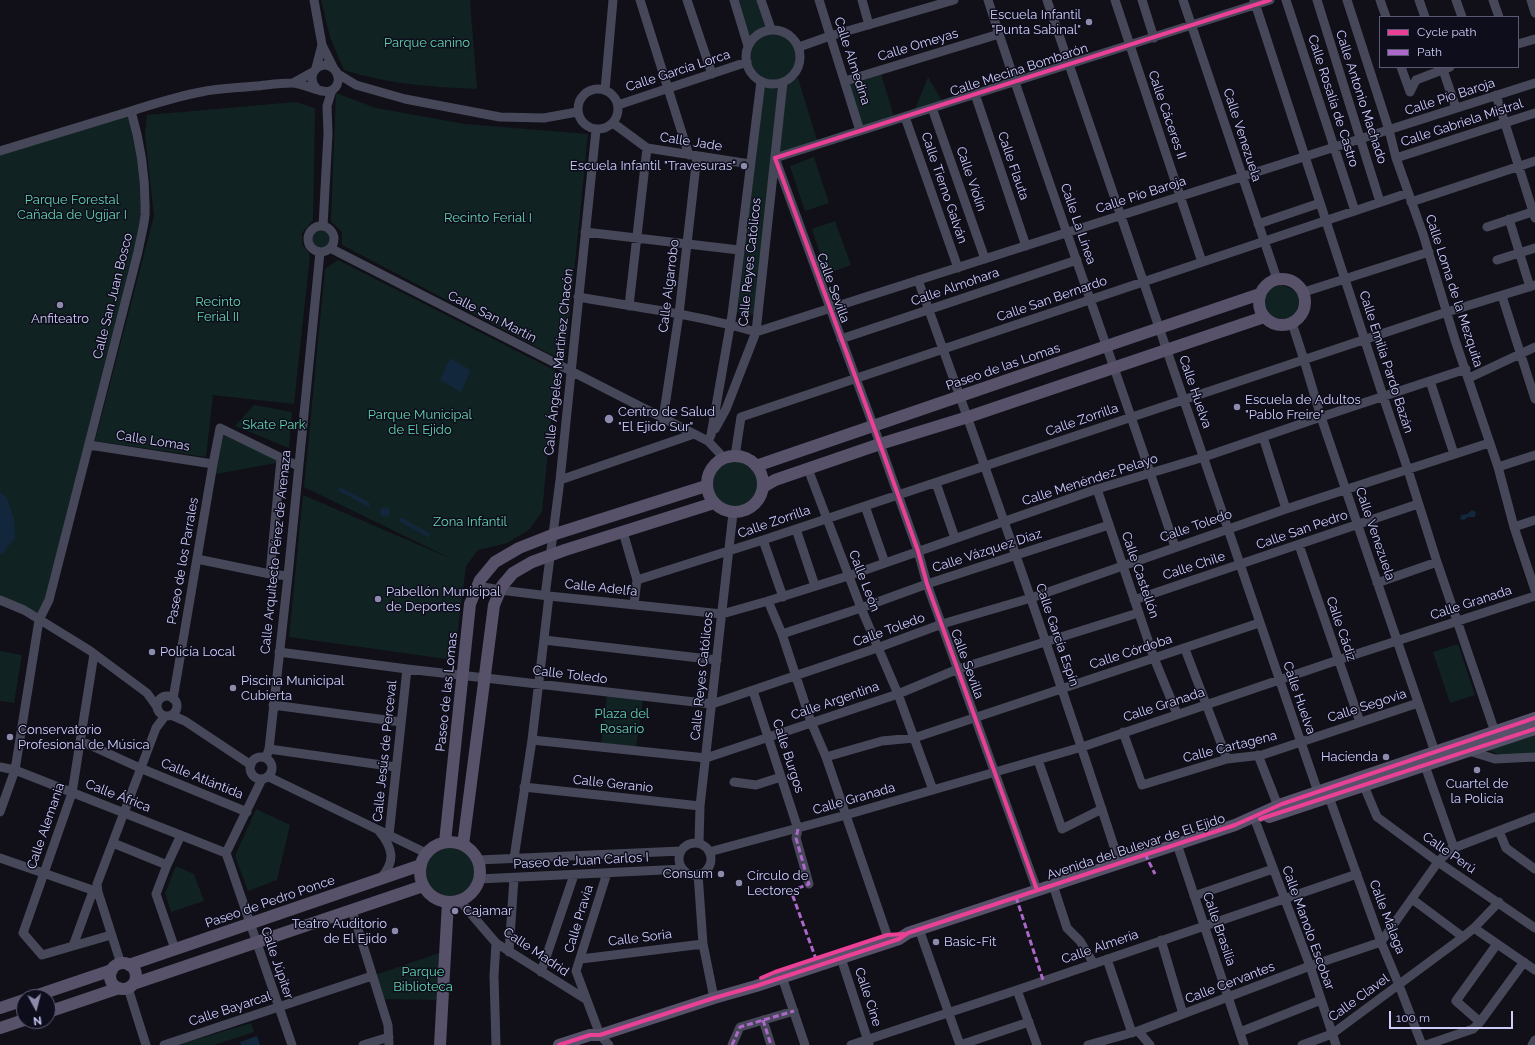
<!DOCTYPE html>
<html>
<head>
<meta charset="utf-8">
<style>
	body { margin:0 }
	#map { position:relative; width:1535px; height:1045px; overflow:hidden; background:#111018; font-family:Raleway,sans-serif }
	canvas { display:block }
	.legend { position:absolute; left:1379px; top:16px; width:140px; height:52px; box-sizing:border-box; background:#0e0d1c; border:1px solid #5b5a75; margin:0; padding:5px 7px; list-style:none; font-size:12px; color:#cecdfa }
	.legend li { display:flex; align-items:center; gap:8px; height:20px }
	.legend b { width:20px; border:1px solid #5b5a75 }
	.north { position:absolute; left:16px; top:989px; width:40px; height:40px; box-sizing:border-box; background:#0e0d1c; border:1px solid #5b5a75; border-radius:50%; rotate:173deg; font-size:11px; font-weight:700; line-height:16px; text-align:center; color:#cecdfa }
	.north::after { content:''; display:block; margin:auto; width:14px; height:18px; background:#8c8bab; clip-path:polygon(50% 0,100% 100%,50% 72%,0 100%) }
	.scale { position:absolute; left:1389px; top:1011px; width:124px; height:18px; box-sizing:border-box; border:2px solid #cecdfa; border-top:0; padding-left:5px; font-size:12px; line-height:14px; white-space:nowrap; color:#cecdfa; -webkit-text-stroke:3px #0e0d1c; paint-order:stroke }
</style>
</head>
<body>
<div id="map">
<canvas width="1535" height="1045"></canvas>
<ul class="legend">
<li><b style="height:5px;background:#ea4096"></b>Cycle path</li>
<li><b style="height:5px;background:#ac68c9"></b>Path</li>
</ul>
<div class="north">N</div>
<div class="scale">100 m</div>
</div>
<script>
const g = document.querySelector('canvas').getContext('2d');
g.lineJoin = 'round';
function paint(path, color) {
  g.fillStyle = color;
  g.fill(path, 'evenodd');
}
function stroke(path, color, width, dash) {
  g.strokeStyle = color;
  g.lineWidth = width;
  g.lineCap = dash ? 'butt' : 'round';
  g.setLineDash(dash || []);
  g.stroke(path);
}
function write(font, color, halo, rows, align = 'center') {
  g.font = font + ' Raleway,sans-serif';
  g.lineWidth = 3;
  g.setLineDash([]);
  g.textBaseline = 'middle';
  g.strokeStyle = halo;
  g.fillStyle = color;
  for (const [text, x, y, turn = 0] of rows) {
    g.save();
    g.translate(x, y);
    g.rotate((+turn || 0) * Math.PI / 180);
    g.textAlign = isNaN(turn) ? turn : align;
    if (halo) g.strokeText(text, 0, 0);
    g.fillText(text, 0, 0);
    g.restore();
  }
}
paint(new Path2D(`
	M321,0h149l7,89c-47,-2 -89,-5 -133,-19l-14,-33z
	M737,0h20l9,26 -18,10z
	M750 57a23 23 0 1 1 46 0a23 23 0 1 1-46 0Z
	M880,70l15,50 -35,11 -15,-50z
	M928,77l16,27 -31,10z
	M798,78l19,62 -38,12 8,-67z
	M764,87l15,2 -25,226 -19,-3z
	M336,93l40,15 89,16 123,10 -23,228 -223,-117v-13l-11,-11z
	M296,102l19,6 -2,112 -11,13v11l8,11 -16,149 -81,-9 -7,62 -111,-16 59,-225 -9,-82 2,-19z
	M131,111l13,62 -6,79 -99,368 -39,-20v-445z
	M814,157l15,46 -24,8 -15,-45z
	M835,221l16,44 -24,9 -15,-45z
	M308 239a13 13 0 1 1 26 0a13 13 0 1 1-26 0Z
	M338,260l218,111 -14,141 -13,18 -22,13 -29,7 -12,16 -12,94 -165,-23 14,-142 151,65 -150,-73 21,-218z
	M1281,285c18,5 23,14 13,31 -4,1 -8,3 -12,3 -16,1 -26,-23 -10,-31 3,-1 7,-2 9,-3z
	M254,405l38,7 -3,36 -54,-22z
	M220,428l61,34 -70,13z
	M711 484a24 24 0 1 1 48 0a24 24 0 1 1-48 0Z
	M1458,644l17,51 -25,8 -17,-51z
	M0,651l22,4 -8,48 -14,-2z
	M607,695l36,4 -7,48 -35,-4z
	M1535,731v24h-35l-20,-8z
	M256,809l34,16 -13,55 -29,11 -13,-35z
	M424 872a26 26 0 1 1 52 0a26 26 0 1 1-52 0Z
	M176,866l18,8 10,27 -33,11 -6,-19z
	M445,951l-3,49 -62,-1 -8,-23z
	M251,1023l3,9 -40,13h-36z`), '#122');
paint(new Path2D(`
	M450,358l21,12 -10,22 -21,-12z
	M340,487l30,16 -1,4 -30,-16z
	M0,492l7,6 7,20 1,20 -12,15 -3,1z
	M380 512a5 5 0 1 1 10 0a5 5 0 1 1-10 0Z
	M1472,510l4,2 -1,5h-7l-4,3 -4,-1 1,-4 6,-1z
	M401,517l29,17 -1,4 -30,-17z
	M257,1036l3,9h-19l-1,-3z`), '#12263c');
stroke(new Path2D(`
	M314,0l8,45 11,22
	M640,0l49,155
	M687,0l25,74
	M734,0l14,46
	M761,0l10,29
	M819,0l41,131
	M862,0l7,25
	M988,0c59,184 127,364 187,547
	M1047,0l271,792
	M1115,0l87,262
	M1142,0l12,38
	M1183,0l94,279
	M1254,0l129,396 25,74 29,92 58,170
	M1286,0l69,211
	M1317,0l63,202
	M1347,0l42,130 7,28 27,76 32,106 43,127 16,60 21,63
	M1380,0l6,17
	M1419,0l6,17
	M1456,0l6,17
	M1493,0l6,17
	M1531,0l4,13
	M746 57a27 27 0 1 1 54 0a27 27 0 1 1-54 0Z
	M1518,44l17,-5
	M799,47l31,-11 124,-36
	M1401,67l9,25
	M1442,67l14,41
	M316,68l6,-23
	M338,74l18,11 49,14 95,18 44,1 33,-6
	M845,81l154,-47
	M293,83l20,-11
	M578 109a20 20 0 1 1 40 0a20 20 0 1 1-40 0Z
	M605,90l8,-90
	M1410,92l6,-12 34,-13
	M975,94l51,152
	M1496,95l39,123
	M618,105l129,-43
	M932,108l53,151
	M905,117l53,151
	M613,123l34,25 103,16
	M0,151l131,-40
	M1396,158l139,-45
	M1411,202l124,-41
	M1509,219l21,68
	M1258,224l62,-21
	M323,226l5,-92 -1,-28 5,-16
	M308 239a13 13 0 1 1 26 0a13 13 0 1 1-26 0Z
	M1487,227l48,-16
	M585,232l154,18
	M330,248l378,193 16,17
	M1497,260l38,-12
	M918,280c70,193 138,387 201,582
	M1304,292l125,-40
	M1502,296l33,103
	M578,297c59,10 120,18 178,35
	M629,306l18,-158
	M1292,323l12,37 17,57 114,335
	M756,332l779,-249
	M841,339l236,-79
	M1469,378l66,-31
	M1430,381l24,73
	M663,419l16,-105 18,-158
	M715,429l11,-20 30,-77 27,-250
	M1263,437l23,72
	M708,441l3,-6 21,-120 29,-234
	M89,445l124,19
	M735,456l6,-39 667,-224
	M1498,467l37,-12
	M808,469l53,139 37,86 35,96
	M560,480l134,-46
	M936,483l19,55
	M1097,489l57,169 23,56
	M865,506l20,57
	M1514,527l21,-7
	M796,529l19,57
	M623,532l14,48 -3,24
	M763,540l20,57
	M1299,545l61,177
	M197,559l73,15 18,2
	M270,574l11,-115
	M637,580l126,-40 684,-228 88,-27
	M1377,583l60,-21
	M478,586l22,4 49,6 173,18 46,-13 80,-25 249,-87 107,-32 117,-40 145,-48
	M545,596l15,-116 36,-350
	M0,600l24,10 65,40 58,43 10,14
	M1134,600l284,-96
	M768,601l14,33 29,88 15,35 61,178
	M782,634l79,-26 66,-24 182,-59
	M544,640l173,20
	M1185,649l42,110
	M279,652l128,17 305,35 165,-56 65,-24 89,-26 255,-89 203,-66
	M94,654l-22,139 -49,140 19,22 69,-20
	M753,691l45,138
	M157 706a10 10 0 1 1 20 0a10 10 0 1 1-20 0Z
	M173,699l40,-235 7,-36 78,38
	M273,705l128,17
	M171,715l14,6 66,44
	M1123,732l19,53 85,-26 35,-4 156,-52
	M532,740l174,18 192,-64 60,-25 180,-56
	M81,741l59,27 107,44
	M269,749l127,18
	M1469,751l26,8 40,-2
	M1258,755l20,51
	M826,757l56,-16 32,-3 345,-115
	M250 768a11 11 0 1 1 22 0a11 11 0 1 1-22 0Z
	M266,758l3,-9 19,-173 32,-324
	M1038,760l24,69 40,-20
	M1423,760l31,88
	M0,767l15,3 211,83
	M269,777l157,76
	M262,779l-36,74 66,192
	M734,782l22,3 25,-8
	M1364,786l13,31 61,45 97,66
	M524,787l176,19
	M1329,797l52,145 18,43 23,60
	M0,812l15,-42 24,-150 10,-20 89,-348c2,-12 6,-25 7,-37 1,-35 -4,-70 -14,-104 23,-7 47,-15 70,-19 18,-4 37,-4 55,-6 11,-1 24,-3 36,-3 11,0 29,11 38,8 9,-3 11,-15 4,-22 -12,-12 -30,5 -18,19
	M1264,816l-9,4 55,146 26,79
	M798,829l-2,9 13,46
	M379,831c14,17 17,30 2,47
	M1499,831l7,17 29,21
	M389,835l18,-166
	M113,843l54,22
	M699,843l1,-37 33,-293
	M679 859a16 16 0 1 1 32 0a16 16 0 1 1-32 0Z
	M1177,844l67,201
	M709,852l137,-37 236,-68 256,-87 197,-64
	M0,858l98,34
	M514,858l18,-118 17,-144
	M478,860l203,-9
	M607,873l-31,98 24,64 9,10
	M698,874l5,70 11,54
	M479,879l204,-10
	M1053,885l14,43 13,13 14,23
	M1037,890l-110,-306 -9,-33 -42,-118 -101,-275 495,-158
	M1194,896l79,-27
	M1412,899l51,38
	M460,901l36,42 91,57
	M352,910l36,115 1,20
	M1474,928l61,42
	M919,929l41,116
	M1161,940l22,74
	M1381,942l57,-80 13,-13 84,-32
	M73,946l20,-55
	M175,949l-19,-55 11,-29 14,-30
	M509,952l5,-74
	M841,958l28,86
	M581,959l122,-15
	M1107,959l25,74
	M121,964l-23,-72 -1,-8 59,-156 9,-12
	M541,972l33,-97
	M782,977l23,68
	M128,988l18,57
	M1017,990l20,55
	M763,1020l8,25
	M1480,1022l-24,-21 41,-57
	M1138,1031l12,14
	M1240,1032l81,-32
	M164,1045l208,-69
	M363,1045l26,-8
	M496,1045l-2,-69 2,-33
	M732,1045l8,-18 54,-16
	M851,1045l166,-55 340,-116
	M960,1045l69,-23
	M1088,1045l50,-14 172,-65 71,-24
	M1302,1045l30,-11 131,-97 11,-9 25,-26
	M1426,1045l47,-16 7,-7 44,-60
	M1532,1045l3,-5`), '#464759', 9);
stroke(new Path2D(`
	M1259 302a23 23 0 1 1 46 0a23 23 0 1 1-46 0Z
	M707 484a28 28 0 1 1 56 0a28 28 0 1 1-56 0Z
	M756,466c168,-59 336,-115 504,-172
	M763,487l12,-7 105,-36 88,-27 296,-100
	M1269,817l266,-88
	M445,842l25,-238 10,-24 15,-18 24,-14 33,-13 154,-49
	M420 872a30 30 0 1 1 60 0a30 30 0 1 1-60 0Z
	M463,845l31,-240 8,-19 11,-13 19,-11 33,-12 149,-47
	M110 976a13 13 0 1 1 26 0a13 13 0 1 1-26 0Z
	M129,965l292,-100
	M133,984l290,-98
	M32,997l80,-27
	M0,1008l24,-8
	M48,1012l71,-24
	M0,1028l24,-8
	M440,1045l8,-143
	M559,1045l31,-10h10l114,-37 42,-12 143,-47 9,-6 327,-108 47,-21 253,-86`), '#58516a', 12);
stroke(new Path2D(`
	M798,829l-2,9 13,46 -18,7 25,68
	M1145,854l10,20
	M1016,897l27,83
	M763,1020l8,25
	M732,1045l8,-18 54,-16`), '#ac68c9', 3, [6, 3]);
stroke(new Path2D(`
	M1260,819l275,-90
	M1037,890l-110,-306 -9,-33 -42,-118 -101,-275 495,-158
	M761,978l14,-6 112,-37 17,-1
	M559,1045l31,-10h10l114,-37 42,-12 143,-47 9,-6 327,-108 47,-21 253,-86`), '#ea4096', 4);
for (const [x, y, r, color] of [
	[1089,22,4,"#8c8bab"],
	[744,166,4,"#8c8bab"],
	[60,305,4,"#8c8bab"],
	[1237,407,4,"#8c8bab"],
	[609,419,5,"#8c8bab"],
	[378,599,4,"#8c8bab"],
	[152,652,4,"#8c8bab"],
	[233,688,4,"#8c8bab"],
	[10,737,4,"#8c8bab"],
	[1386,757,4,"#8c8bab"],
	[1477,770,4,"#8c8bab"],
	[721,874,4,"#8c8bab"],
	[739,883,4,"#8c8bab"],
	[455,911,4,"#8c8bab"],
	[395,931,4,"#8c8bab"],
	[936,942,4,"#8c8bab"]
]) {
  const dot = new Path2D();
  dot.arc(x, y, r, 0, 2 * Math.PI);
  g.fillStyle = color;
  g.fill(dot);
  stroke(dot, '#0e0d1c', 1.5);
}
write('13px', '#cecdfa', '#0e0d1c', [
	["Escuela Infantil",1081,15,"right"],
	["\"Punta Sabinal\"",1081,30,"right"],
	["Escuela Infantil \"Travesuras\"",736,166,"right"],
	["Anfiteatro",60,319,"center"],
	["Escuela de Adultos",1245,400],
	["\"Pablo Freire\"",1245,415],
	["Centro de Salud",618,412],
	["\"El Ejido Sur\"",618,427],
	["Pabellón Municipal",386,592],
	["de Deportes",386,607],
	["Policía Local",160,652],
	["Piscina Municipal",241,681],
	["Cubierta",241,696],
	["Conservatorio",18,730],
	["Profesional de Música",18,745],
	["Hacienda",1378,757,"right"],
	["Cuartel de",1477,784,"center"],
	["la Policía",1477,799,"center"],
	["Consum",713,874,"right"],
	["Círculo de",747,876],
	["Lectores",747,891],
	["Cajamar",463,911],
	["Teatro Auditorio",387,924,"right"],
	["de El Ejido",387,939,"right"],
	["Basic-Fit",944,942]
], 'left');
write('13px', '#61d2ab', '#0e0d1c', [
	["Parque canino",427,43],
	["Parque Forestal",72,200],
	["Cañada de Ugíjar I",72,215],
	["Recinto Ferial I",488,218],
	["Recinto",218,302],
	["Ferial II",218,317],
	["Parque Municipal",420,415],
	["de El Ejido",420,430],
	["Skate Park",274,425],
	["Zona Infantil",470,522],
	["Plaza del",622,714],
	["Rosario",622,729],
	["Parque",423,972],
	["Biblioteca",423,987]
]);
write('13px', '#cecdfa', '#0e0d1c', [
	["Calle Omeyas",918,45,-17],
	["Calle Almedina",852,61,72],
	["Calle Mecina Bombarón",1019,70,-18],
	["Calle García Lorca",678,71,-18],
	["Calle Antonio Machado",1361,97,72],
	["Calle Pío Baroja",1450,97,-18],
	["Calle Rosalía de Castro",1333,101,72],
	["Calle Cáceres II",1167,115,71],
	["Calle Gabriela Mistral",1462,123,-18],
	["Calle Venezuela",1242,135,72],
	["Calle Jade",691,142,9],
	["Calle Flauta",1013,166,71],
	["Calle Violín",971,179,71],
	["Calle Tierno Galván",944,188,71],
	["Calle Pío Baroja",1141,195,-18],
	["Calle La Línea",1078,224,71],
	["Calle Reyes Católicos",750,262,-84],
	["Calle Algarrobo",669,286,-83],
	["Calle Almohara",955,287,-19],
	["Calle Sevilla",833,288,70],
	["Calle Loma de la Mezquita",1454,291,72],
	["Calle San Juan Bosco",113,296,-76],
	["Calle San Bernardo",1052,299,-19],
	["Calle San Martín",492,317,27],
	["Calle Ángeles Martínez Chacón",559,362,-84],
	["Calle Emilia Pardo Bazán",1386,362,72],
	["Paseo de las Lomas",1003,367,-19],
	["Calle Huelva",1195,392,71],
	["Calle Zorrilla",1082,420,-19],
	["Calle Lomas",153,441,9],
	["Calle Menéndez Pelayo",1090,480,-18],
	["Calle Zorrilla",774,522,-19],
	["Calle Toledo",1196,526,-19],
	["Calle San Pedro",1302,530,-19],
	["Calle Venezuela",1375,534,71],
	["Calle Vázquez Díaz",987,551,-18],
	["Calle Arquitecto Pérez de Arenaza",276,552,-84],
	["Paseo de los Parrales",183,561,-80],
	["Calle Chile",1194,566,-18],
	["Calle Castellón",1140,575,71],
	["Calle León",864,581,69],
	["Calle Adelfa",601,588,6],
	["Calle Granada",1471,603,-18],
	["Calle Cádiz",1341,629,71],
	["Calle Toledo",889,630,-20],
	["Calle García Espín",1057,635,71],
	["Calle Córdoba",1131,652,-18],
	["Calle Sevilla",967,664,70],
	["Calle Toledo",570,675,7],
	["Calle Reyes Católicos",702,676,-84],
	["Paseo de las Lomas",447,692,-84],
	["Calle Huelva",1299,698,71],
	["Calle Argentina",835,701,-19],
	["Calle Granada",1164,705,-18],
	["Calle Segovia",1367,706,-18],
	["Calle Cartagena",1230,747,-14],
	["Calle Jesús de Perceval",385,751,-84],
	["Calle Burgos",788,756,72],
	["Calle Atlántida",202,779,22],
	["Calle Geranio",613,784,6],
	["Calle África",118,796,21],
	["Calle Granada",854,799,-16],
	["Calle Alemania",46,826,-71],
	["Avenida del Bulevar de El Ejido",1136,847,-18],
	["Calle Perú",1449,853,35],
	["Paseo de Juan Carlos I",581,861,-3],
	["Paseo de Pedro Ponce",270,902,-19],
	["Calle Málaga",1387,917,69],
	["Calle Pravia",579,919,-73],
	["Calle Manolo Escobar",1308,928,70],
	["Calle Brasilia",1219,929,71],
	["Calle Soria",640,938,-7],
	["Calle Almería",1100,947,-19],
	["Calle Madrid",536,952,34],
	["Calle Júpiter",277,963,71],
	["Calle Cervantes",1230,983,-21],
	["Calle Cine",868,997,72],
	["Calle Clavel",1359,998,-36],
	["Calle Bayarcal",230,1009,-18]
]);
</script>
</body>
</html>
